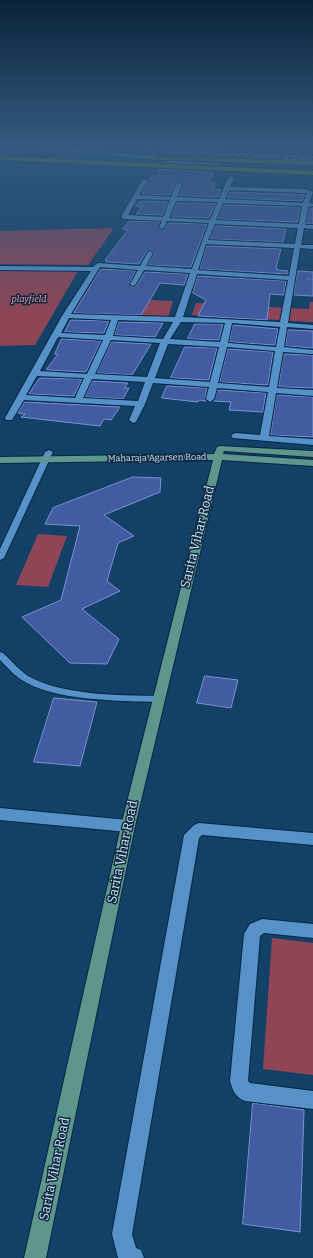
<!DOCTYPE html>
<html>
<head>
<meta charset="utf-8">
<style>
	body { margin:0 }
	canvas { display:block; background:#124067 }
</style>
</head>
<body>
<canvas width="313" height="1258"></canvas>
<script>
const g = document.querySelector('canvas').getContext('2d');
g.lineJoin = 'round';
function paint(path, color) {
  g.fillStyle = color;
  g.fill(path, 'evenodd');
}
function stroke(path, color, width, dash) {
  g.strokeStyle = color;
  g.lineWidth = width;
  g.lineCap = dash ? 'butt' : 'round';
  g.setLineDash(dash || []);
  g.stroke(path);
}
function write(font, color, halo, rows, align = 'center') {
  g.font = font + ' Bitter,serif';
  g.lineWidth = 3;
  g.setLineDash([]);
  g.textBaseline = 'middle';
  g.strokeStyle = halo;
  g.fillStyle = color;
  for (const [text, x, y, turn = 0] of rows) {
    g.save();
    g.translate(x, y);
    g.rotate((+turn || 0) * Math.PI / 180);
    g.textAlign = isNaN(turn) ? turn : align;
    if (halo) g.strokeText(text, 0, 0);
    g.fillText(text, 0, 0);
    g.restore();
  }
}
paint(new Path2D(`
	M113,228l-1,3 -24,34 -88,-1v-33z
	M11,270l67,1 -43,74 -35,1v-75z
	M83,297l90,4 -5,16 -95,-4z
	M310,302h3v20l-121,-7 4,-12 113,6z
	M38,534l29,2 -19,51 -32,-2z
	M272,938l41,5v132l-50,-6z`), '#8f4555');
const building = new Path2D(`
	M171,143h59l-4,8 -57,-3z
	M167,153l56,2 -1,2 -56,-2z
	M164,161l55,2 -1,2 -55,-3z
	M160,169l54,3 -5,10 6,1 -2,6 8,1 -3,7 -39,-1 4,-11 -5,-3 -3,2 -5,11 -28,-1 7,-14 3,-4h6z
	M230,192l51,2h24l-3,7 -75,-3z
	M141,201h27l-6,14 -26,-1 6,-7 -6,-1z
	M177,203h39l-7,15 -38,-1z
	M224,205l76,2 -2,15 -80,-3z
	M309,208h4v16h-6z
	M130,221l30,1 -2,5 5,3 2,-1 3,-6 39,1 -16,43 -43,-2 6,-11 -3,-4 -4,1 -8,13 -33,-2 1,-2h-2l23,-30 -5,-1z
	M216,226l70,3 -3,13 -73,-3z
	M207,246l74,3 -5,19 2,1 -1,1 11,1v3l-88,-5z
	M101,269l35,2 -7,12 3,4 5,-2 8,-13 43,2 -4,11 -24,-2 -19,32 -67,-2z
	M298,271l15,1v24l-19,-1z
	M198,276l88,5 -2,14 -14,-1 -3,26 -69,-4 8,-16 -13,-7z
	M71,320l38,1 -5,12 -39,-1z
	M119,322l44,1 -8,14 -40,-2z
	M195,324h28l-4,16 -31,-1z
	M233,325l45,4 -3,16 -45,-3z
	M288,330l25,1v17l-27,-2z
	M62,339l39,2 -15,31 -40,-2 12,-16h-3z
	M112,342l39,2 -19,31 -35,-2z
	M185,347l32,1 -8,32 -38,-2z
	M228,349l45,3 -5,33 -48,-3z
	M284,354l29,1v33l-34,-1z
	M40,378l42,1 -8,17 -45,-2z
	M93,381l35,2 -4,5h5l-6,11 -38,-2z
	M167,386l40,2 -2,11 1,2 -7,-1 -1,2 -36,-4z
	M218,390l48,3 -3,19 -34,-2 2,-8 -17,-1z
	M277,395l36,2v40l-42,-2z
	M25,402l95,5 -9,13 -7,-1 -4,7 -79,-9 4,-3 -7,-1z
	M133,477l28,1 -1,14 -56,23 30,21 -16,7 -11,38 13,10 -38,18 37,30 -12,25 -37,-1 -48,-46 39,-17 19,-74 -35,-2 8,-16z
	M205,676l33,4 -7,28 -34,-5z
	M54,698l43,4 -17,64 -46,-4z
	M253,1103l51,7 -4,122 -57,-8z`);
paint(building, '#435ba0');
stroke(building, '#7992d4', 1);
const lane = new Path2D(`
	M156,149l157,7v2l-155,-7 -7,7h-2z
	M49,450l4,2 -49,106 -4,2v-11l45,-97z
	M0,652l3,1c8,7 16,17 25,23 36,20 91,19 131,20l5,3 -5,3c-38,-1 -107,-1 -139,-23 -7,-5 -13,-12 -20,-19z`);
const street = new Path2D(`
	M0,143l89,7 67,6 3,2 -3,2 -156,-15z
	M231,176l3,2 -4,9 74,2 9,3 -4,11 4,1v2l-5,1 -3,18h8v4l-9,-1 -3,17h12v4l-13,-1 -12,75 25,2v4l-26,-2 -3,20 29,3v4l-30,-2 -6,36 36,2v6l-37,-3 -7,43 44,3v6l-80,-7 -2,-2 2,-2 3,-1 24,2 8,-43 -51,-4 -3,11 -4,3 -4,-3 3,-12 -56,-4 -8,21 -9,18 -3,1 -4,-3 6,-14 -111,-6 -12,20h-6l-1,-2 57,-102 29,-45 -91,-1v-4l93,1 5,-4 42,3 8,-14 2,-1 3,2 -7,13 46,3 17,-46 -42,-2 -3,7 -2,1 -3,-2 3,-6 -38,-2 -3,-2 22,-38 5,1 -9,15 32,2 5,-12 3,-2 3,2 -5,12 42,2 9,-21zM229,190l75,3h3l-4,10 -78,-4zM137,199l33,1 -7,17 -35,-2zM176,201l42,1 -8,18 -41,-2zM223,203l79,3 -3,18 -83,-4zM215,224l83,4 -3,16 -87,-4zM206,244l88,4 -5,28 -91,-6zM100,267l38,3 -8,14 3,2 3,-2 8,-14 46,3 -15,44 -104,-3zM197,274l91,6 -8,42 -97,-5zM69,318l42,2 -6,15 -44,-2zM118,320l55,2 -10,17 -50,-3zM181,322l44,1 -5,19 -50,-3zM232,323l48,4 -4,20 -48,-4zM58,337l45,3 -16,34 -47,-3zM111,340l49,3 -13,34 -52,-3zM168,344l51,3 -9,35 -55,-4zM227,347l48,4 -6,36 -51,-4zM37,376l47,2 -9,20 -49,-3zM92,379l53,3 -7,19 -55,-3z
	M0,808l128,12 5,2 2,4 -2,4 -5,2 -128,-12z
	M199,823l114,10v12l-111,-10 -3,3 -67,396 4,14 5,2 3,8h-26l-6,-24 72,-399 10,-10z
	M262,919l51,5v14l-49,-5 -4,3 -12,145 2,2 63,8v18l-68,-8c-10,-4 -12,-10 -15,-20l14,-147 6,-10z`);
const secondary = new Path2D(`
	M220,446l93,5v6l-89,-6 -1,3 90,6v6l-91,-6 -87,366 -89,432h-22l97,-432 92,-366 -213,3v-6l214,-3 3,-7z`);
const highway = new Path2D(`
	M0,156l313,15v4l-313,-15z
	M146,156l167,5v4l-169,-6v-2z`);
stroke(lane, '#062641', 2);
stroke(street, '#062641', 2);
stroke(secondary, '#062641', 2);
stroke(highway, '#062641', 2);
stroke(new Path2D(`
	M306,279h7`), '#698dac', 1.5, [1, 1]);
paint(lane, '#5692c8');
paint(street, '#5692c8');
paint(secondary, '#5e958d');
paint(highway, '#6f9d03');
const rail = new Path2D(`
	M8,143l305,17`);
stroke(rail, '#8faecb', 2);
stroke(rail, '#0e273c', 1.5, [4]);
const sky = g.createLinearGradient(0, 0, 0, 320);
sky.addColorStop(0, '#0a2339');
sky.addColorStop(0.45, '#33597f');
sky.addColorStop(1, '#33597f00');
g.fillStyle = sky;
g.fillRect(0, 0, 313, 320);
write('italic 9px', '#fe9fb1', '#0e273c', [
	["playfield",29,299]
]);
write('9px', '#cbe3fa', '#0e273c', [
	["Maharaja Agarsen Road",157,458,-1]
]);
write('13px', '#cbe3fa', '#0e273c', [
	["Sarita Vihar Road",198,537,-76],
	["Sarita Vihar Road",123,852,-78],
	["Sarita Vihar Road",55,1169,-78]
]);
</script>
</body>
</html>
